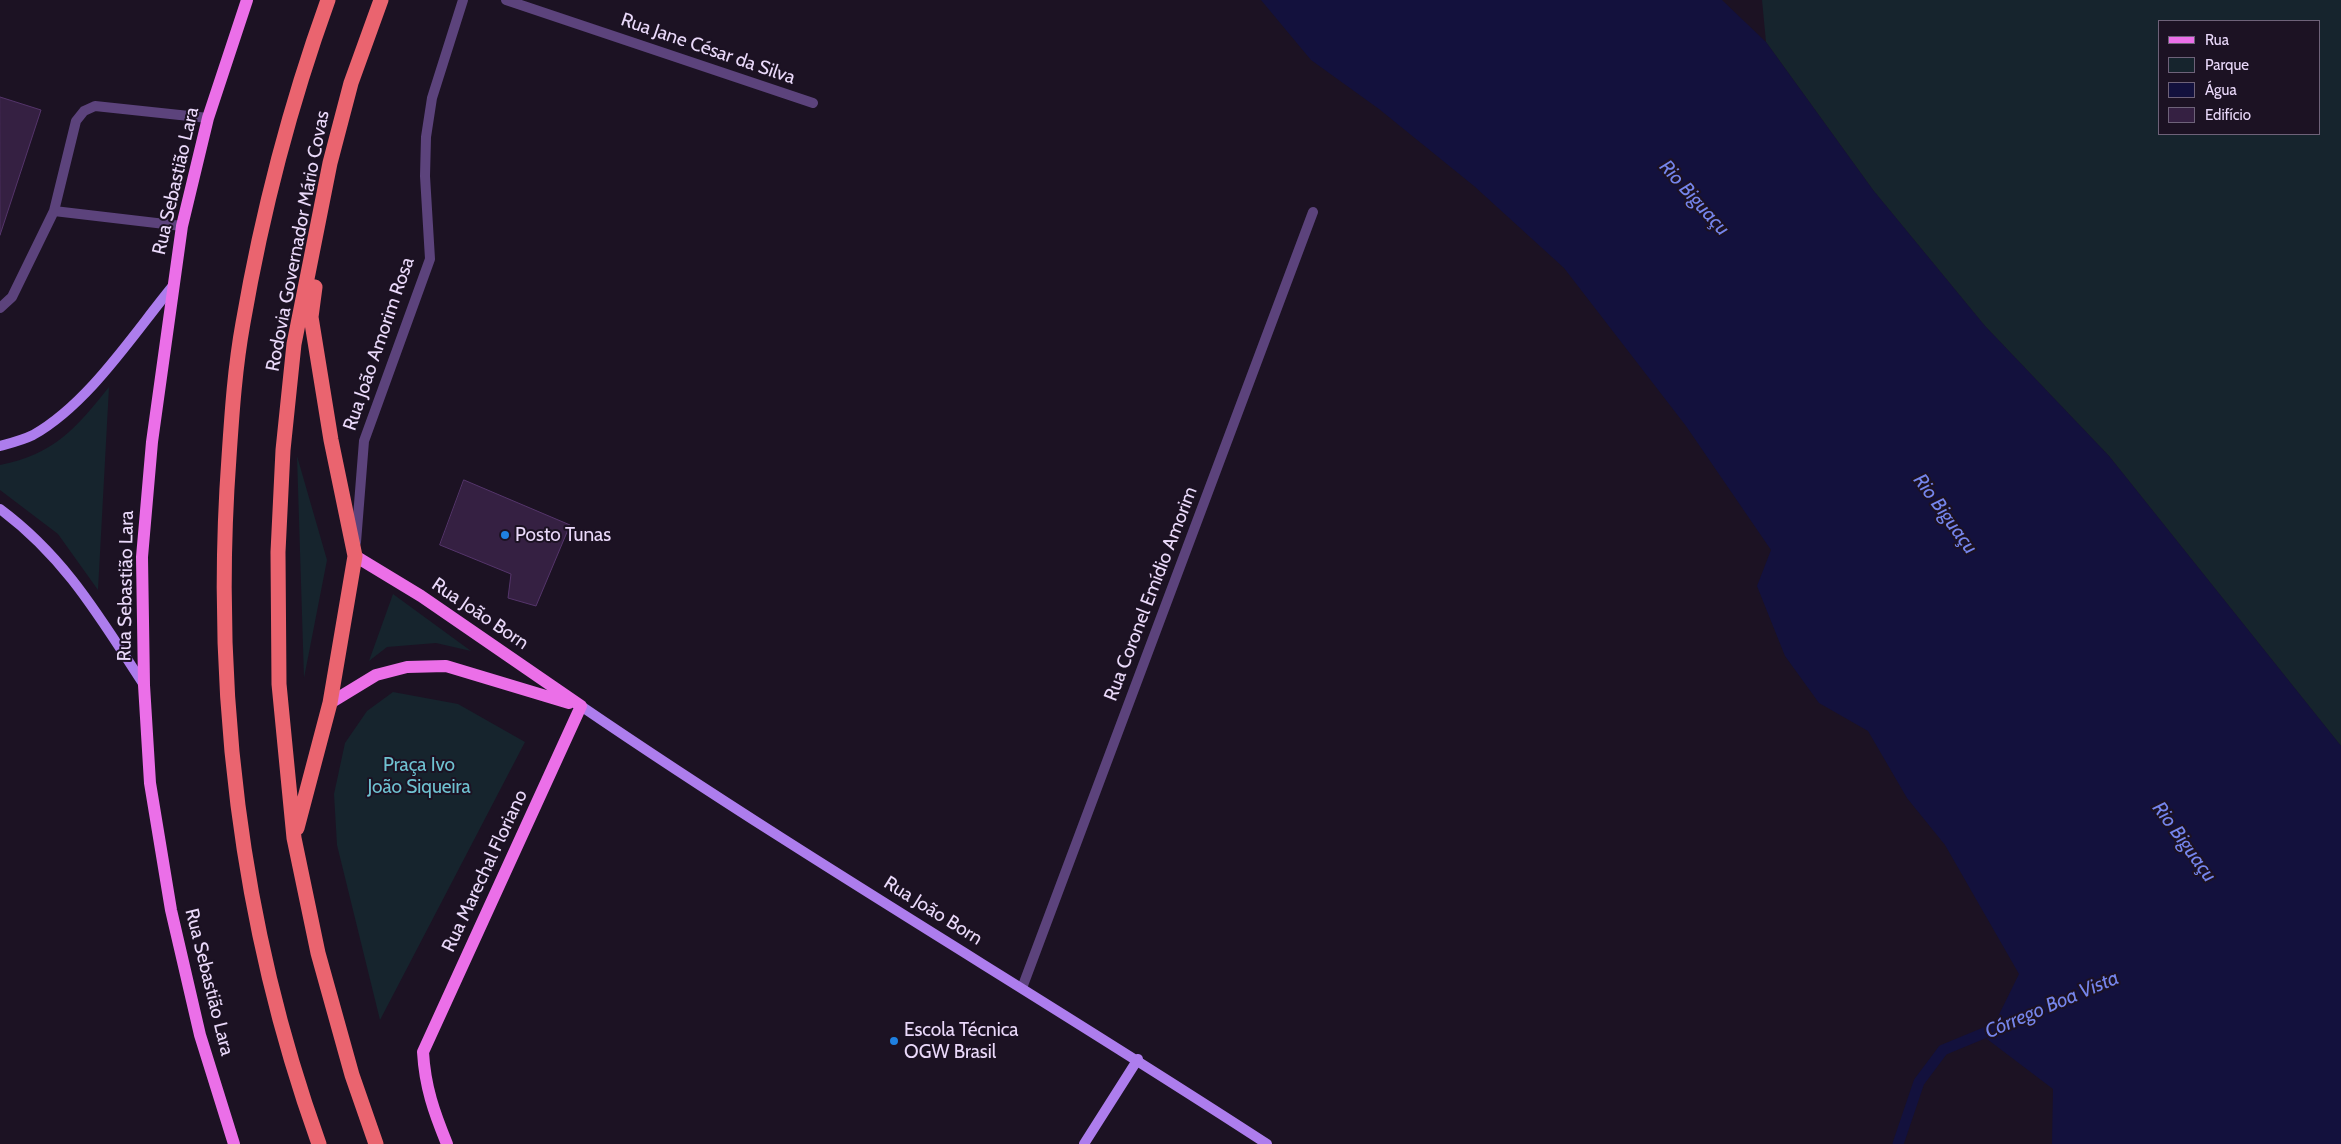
<!DOCTYPE html>
<html>
<head>
<meta charset="utf-8">
<style>
	body { margin:0 }
	#map { position:relative; width:2341px; height:1144px; overflow:hidden; background:#1c1223; font-family:Cabin,sans-serif }
	canvas { display:block }
	.legend { position:absolute; left:2158px; top:20px; width:162px; height:115px; box-sizing:border-box; background:#1c1223; border:1px solid #6e6279; margin:0; padding:6px 9px; list-style:none; font-size:15px; color:#ead9fa }
	.legend li { display:flex; align-items:center; gap:10px; height:25px }
	.legend b { width:25px; border:1px solid #6e6279 }
</style>
</head>
<body>
<div id="map">
<canvas width="2341" height="1144"></canvas>
<ul class="legend">
<li><b style="height:6px;background:#eb6fe8"></b>Rua</li>
<li><b style="height:14px;background:#16242d"></b>Parque</li>
<li><b style="height:14px;background:#13113d"></b>Água</li>
<li><b style="height:14px;background:#352042"></b>Edifício</li>
</ul>
</div>
<script>
const g = document.querySelector('canvas').getContext('2d');
g.lineJoin = 'round';
function paint(path, color) {
  g.fillStyle = color;
  g.fill(path, 'evenodd');
}
function stroke(path, color, width, dash) {
  g.strokeStyle = color;
  g.lineWidth = width;
  g.lineCap = dash ? 'butt' : 'round';
  g.setLineDash(dash || []);
  g.stroke(path);
}
function write(font, color, halo, rows, align = 'center') {
  g.font = font + ' Cabin,sans-serif';
  g.lineWidth = 4;
  g.setLineDash([]);
  g.textBaseline = 'middle';
  g.strokeStyle = halo;
  g.fillStyle = color;
  for (const [text, x, y, turn = 0] of rows) {
    g.save();
    g.translate(x, y);
    g.rotate((+turn || 0) * Math.PI / 180);
    g.textAlign = isNaN(turn) ? turn : align;
    if (halo) g.strokeText(text, 0, 0);
    g.fillText(text, 0, 0);
    g.restore();
  }
}
paint(new Path2D(`
	M1762,0h579v746l-232,-290 -124,-130 -112,-136 -107,-148zM2160,21h160v113h-160z
	M109,387l-11,203 -40,-56 -58,-44v-25c55,-11 76,-37 109,-78z
	M297,456l30,104 -23,118z
	M393,594l78,57 -35,-8 -49,4 -18,14z
	M393,692l65,12 67,38 -145,278 -43,-175 -3,-51 11,-51 22,-32z`), '#16242d');
paint(new Path2D(`
	M1261,0h461l44,42 107,148 112,136 124,130 232,290v398h-289l1,-55 -66,-50 32,-65 -74,-129 -38,-47 -39,-67 -49,-28 -34,-47 -28,-70 14,-36 -85,-124 -122,-158 -90,-82 -95,-77 -68,-49z`), '#13113d');
stroke(new Path2D(`
	M1898,1144l21,-62 24,-32 63,-26`), '#13113d', 11);
const building = new Path2D(`
	M0,97l41,13 -41,125z
	M464,480l106,45 -34,81 -28,-8 3,-24 -71,-29z`);
paint(building, '#352042');
stroke(building, '#55356b', 1);
stroke(new Path2D(`
	M54,211l128,15
	M0,308l12,-11 42,-86 22,-90 8,-10 11,-5 113,12`), '#5c437c', 10);
stroke(new Path2D(`
	M506,0l307,103
	M356,542l8,-101 66,-182 -5,-83 1,-39 6,-39 31,-98
	M1022,988l291,-776`), '#5c437c', 10);
stroke(new Path2D(`
	M0,446c11,-3 23,-6 33,-11 55,-31 99,-99 139,-148
	M0,509c66,49 100,109 144,176
	M581,706c224,153 459,290 686,438
	M1084,1144l54,-85`), '#ad7ded', 10);
stroke(new Path2D(`
	M355,556l66,40 160,110
	M330,703l46,-28 31,-8 39,-1 123,37
	M234,1144l-34,-109 -29,-125 -21,-127 -6,-98 -2,-128 10,-115 30,-216 26,-108 39,-118
	M447,1144c-13,-32 -22,-57 -24,-92l158,-346`), '#eb6fe8', 12);
stroke(new Path2D(`
	M297,828l33,-125 25,-147 -24,-116 -20,-123 4,-30
	M319,1144c-79,-219 -107,-455 -90,-687 3,-45 6,-90 14,-134 19,-110 47,-218 85,-323
	M376,1144l-24,-69 -34,-122 -24,-115 -15,-154 -1,-132 5,-102 11,-106 36,-181 21,-80 30,-83`), '#ea646f', 15);
for (const [x, y, r, color] of [
	[505,535,5,"#1f80e1"],
	[894,1041,5,"#1f80e1"]
]) {
  const dot = new Path2D();
  dot.arc(x, y, r, 0, 2 * Math.PI);
  g.fillStyle = color;
  g.fill(dot);
  stroke(dot, '#1c1223', 2);
}
write('19px', '#ead9fa', '#1c1223', [
	["Rua Jane César da Silva",708,49,19],
	["Rua Sebastião Lara",176,181,-77],
	["Rodovia Governador Mário Covas",298,241,-79],
	["Rua João Amorim Rosa",379,344,-71],
	["Rua Sebastião Lara",126,586,-89],
	["Rua Coronel Emídio Amorim",1151,594,-69],
	["Rua João Born",480,614,34],
	["Rua Marechal Floriano",485,871,-65],
	["Rua João Born",933,911,32],
	["Rua Sebastião Lara",209,982,76]
]);
write('19px', '#ead9fa', '#1c1223', [
	["Posto Tunas",515,535],
	["Escola Técnica",904,1030],
	["OGW Brasil",904,1052]
], 'left');
write('19px', '#6fc2d1', '#1c1223', [
	["Praça Ivo",419,765],
	["João Siqueira",419,787]
]);
write('italic 20px', '#7585ec', '#1c1223', [
	["Rio Biguaçu",1694,198,48],
	["Rio Biguaçu",1945,514,54],
	["Rio Biguaçu",2184,842,54],
	["Córrego Boa Vista",2052,1005,-23]
]);
</script>
</body>
</html>
